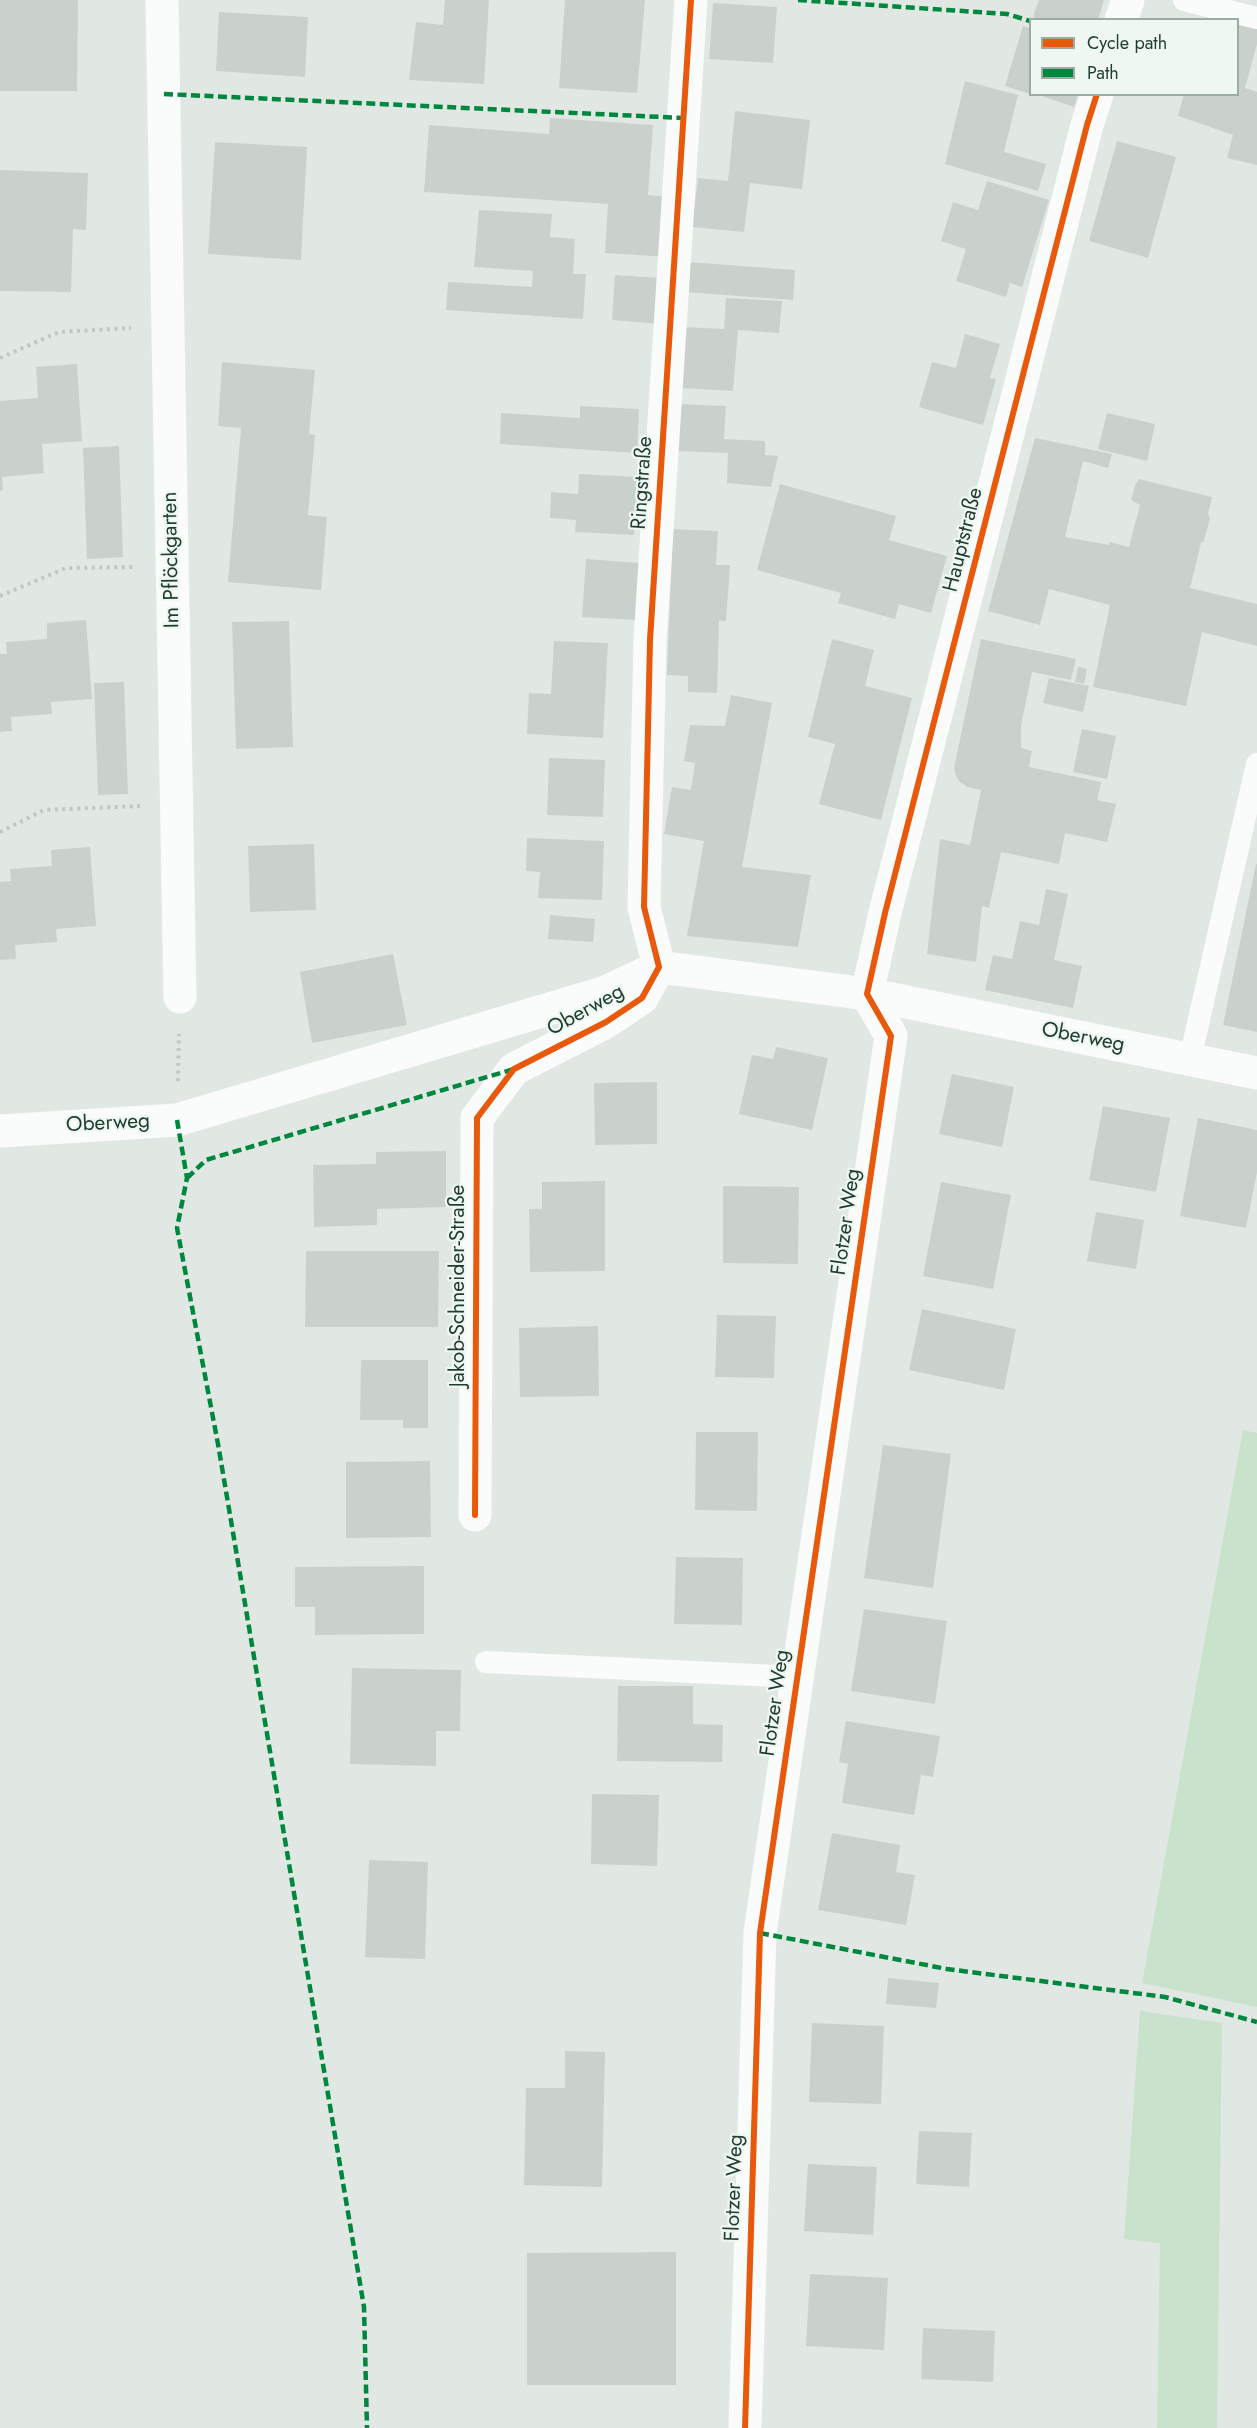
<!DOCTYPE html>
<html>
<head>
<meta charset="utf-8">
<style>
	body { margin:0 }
	#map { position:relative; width:1257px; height:2428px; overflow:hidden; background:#e1e8e4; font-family:Jost,sans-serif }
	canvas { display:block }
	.legend { position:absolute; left:1029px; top:18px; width:210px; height:78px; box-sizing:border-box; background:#eff7f2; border:2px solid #9caca4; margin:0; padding:8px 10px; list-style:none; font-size:18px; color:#1f3c2f }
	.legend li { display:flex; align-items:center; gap:12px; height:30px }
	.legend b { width:30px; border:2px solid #9caca4 }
</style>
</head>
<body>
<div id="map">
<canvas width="1257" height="2428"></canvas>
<ul class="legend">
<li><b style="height:8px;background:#e8590c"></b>Cycle path</li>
<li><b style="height:8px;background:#00873e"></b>Path</li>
</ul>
</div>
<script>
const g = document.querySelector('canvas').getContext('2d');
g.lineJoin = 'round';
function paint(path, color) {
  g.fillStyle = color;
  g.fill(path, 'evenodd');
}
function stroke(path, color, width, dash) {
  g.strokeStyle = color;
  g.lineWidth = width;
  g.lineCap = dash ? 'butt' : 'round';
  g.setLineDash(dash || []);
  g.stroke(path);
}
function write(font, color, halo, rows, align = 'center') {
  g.font = font + ' Jost,sans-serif';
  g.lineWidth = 4.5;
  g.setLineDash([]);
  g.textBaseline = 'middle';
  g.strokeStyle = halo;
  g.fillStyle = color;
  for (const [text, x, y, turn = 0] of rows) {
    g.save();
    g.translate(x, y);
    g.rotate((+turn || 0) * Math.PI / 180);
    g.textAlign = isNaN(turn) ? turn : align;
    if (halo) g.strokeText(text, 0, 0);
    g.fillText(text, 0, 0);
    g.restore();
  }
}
paint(new Path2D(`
	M1243,1430l14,3v574l-115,-24z
	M1140,2011l82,12 -5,405h-60l3,-185 -36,-4z`), '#c9e2cc');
paint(new Path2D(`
	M0,0h78l-1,91h-77z
	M445,0h44l-5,84 -75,-4 7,-58 27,3z
	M565,0h80l-8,93 -78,-5z
	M1039,0h65l-6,20h-53l-12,-3z
	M713,3l64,4 -4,56 -64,-4z
	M219,12l89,5 -3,60 -89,-6z
	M1238,23l19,6v15l-12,44 12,4v73l-30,-7 6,-23 -55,-19 6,-22h54z
	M1023,26l7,2v66l-25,-8z
	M965,81l53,14 -14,57 42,12 -8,27 -93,-27z
	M1036,94h42l-4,13z
	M735,111l75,9 -8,69 -52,-6 -6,49 -52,-5 6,-49 30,3z
	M550,118l103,7 -5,70 24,2 -4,60 -63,-4 3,-49 -184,-12 5,-67 120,9z
	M1117,141l59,16 -28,101 -59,-17z
	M215,142l92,5 -6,113 -93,-6z
	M0,170l88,3 -2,57 -13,-1 -2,63 -71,-1z
	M987,181l62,19 -27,87 -12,-4 -4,14 -50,-16 10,-32 -25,-8 12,-39 25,8z
	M479,210l73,4 -2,23 25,2 -2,35h13l-3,45 -137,-9 2,-28 84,5 1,-16 -59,-4z
	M688,262l107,8 -2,30 -108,-8z
	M615,275l48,3 -3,46 -48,-4z
	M726,298l56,3 -3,32 -41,-3 -5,61 -54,-3 5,-61 40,2z
	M965,334l35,10 -10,34 6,1 -13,46 -64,-18 13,-45 24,6z
	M222,362l93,8 -6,64 6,1 -7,80 19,2 -6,73 -93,-8 13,-154 -23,-2z
	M77,364l5,77 -40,3 2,29 -42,4 1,13 -3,1v-90l38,-3 -2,-31z
	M679,404l47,2 -2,33 41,2v14l13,1 -7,31 -44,-4 1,-30 -51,-2z
	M580,406l59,3 -2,44 -137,-9 1,-31 79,5z
	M1107,413l48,11 -8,37 -49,-12z
	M1035,438l77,16 -4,14 -25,-7 -18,76 44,8v-3l20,5 11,-42 -9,-5 5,-17 3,-4 73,18 -4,17 2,4 -6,23 -3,2 -11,45 67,16v42l-55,-14 -16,74 -93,-19 17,-82 -61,-16 -9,36 -52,-14z
	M119,446l4,111 -36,2 -4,-111z
	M579,474l58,3 -3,58 -59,-3 1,-12 -26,-2 1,-26 27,2z
	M780,484l116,32 -7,24 58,16 -16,57 -32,-9 -4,15 -57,-16 3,-10 -84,-23z
	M673,529l45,2 -2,34h14l-4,56h-7l-2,72 -29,-1v-16l-21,-1z
	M586,559l53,4 -4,57 -53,-3z
	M86,620l6,79 -41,3 1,12 -41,3 1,14 -12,1v-78h7l-1,-12 41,-3v-16z
	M289,621l4,126 -57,2 -4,-127z
	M832,639l42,11 -9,36 47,12 -31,122 -62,-16 16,-60 -27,-7z
	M981,639l95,20 -5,21 -39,-8 -11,54v22l11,3 -3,16 72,15 -4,18 19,4 -9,38 -42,-9 -6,31 -58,-12 -12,56 -7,-2 -6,56 -49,-8 13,-115 30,6 11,-55 -14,-3 -7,-5 -4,-6 -2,-8z
	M554,641l54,2 -5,95 -76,-4 2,-41 22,1z
	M1078,667l9,2 -3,15 -9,-2z
	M1049,678l40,8 -6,26 -40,-9z
	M124,682l4,112 -30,1 -4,-112z
	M731,695l41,8 -30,164 69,8 -13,72 -111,-11 17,-95 -40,-7 8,-47 19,3 4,-27 -11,-2 6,-36 35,1z
	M1082,729l34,7 -9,43 -34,-7z
	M549,758l56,2 -2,57 -56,-2z
	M527,838l77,3 -2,59 -64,-2 2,-26 -14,-1z
	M314,844l2,66 -66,2 -2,-66z
	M90,847l6,79 -40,3 1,13 -42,3 1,14 -16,1v-78l11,-1 -1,-12 42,-3 -1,-16z
	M1256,864h1v168l-34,-7z
	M1046,889l22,5 -14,66 28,6 -9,42 -88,-18 8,-35 19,4 8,-38 19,4z
	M550,915l45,4 -2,23 -45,-3z
	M393,954l14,71 -95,18 -12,-71z
	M776,1047l52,11 -16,72 -73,-16 13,-59 21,4z
	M952,1074l62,13 -12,60 -63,-13z
	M657,1082v62l-62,1 -1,-62z
	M1103,1106l67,12 -14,74 -67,-12z
	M1198,1118l59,12v42l-11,56 -66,-12z
	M446,1151v56l-69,2v16l-63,2 -1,-62 63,-1v-12z
	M605,1181v90l-75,1 -1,-63h13v-27z
	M941,1182l70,13 -18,94 -70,-13z
	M723,1186l76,1 -1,77 -75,-1z
	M1096,1212l48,8 -8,49 -49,-8z
	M306,1251h133l-1,76h-133z
	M922,1309l94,20 -12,61 -95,-20z
	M717,1315l59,1 -2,62 -59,-1z
	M598,1326l1,70 -79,1 -1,-69z
	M361,1360h67v68h-25v-8h-43z
	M696,1432h62l-1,79 -62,-1z
	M883,1445l68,9 -18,134 -69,-10z
	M430,1461l1,76 -85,1v-76z
	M676,1557l67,1 -1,67 -68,-1z
	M424,1566v68l-109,1v-28h-20v-40z
	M864,1609l83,12 -12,83 -84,-13z
	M352,1668l109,2 -1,61h-24v35l-86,-2z
	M618,1686h75v38l30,1 -1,37 -105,-1z
	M846,1721l94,15 -7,41 -12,-2 -7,40 -72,-12 6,-39 -9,-2z
	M592,1794l67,1 -2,71 -66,-2z
	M832,1833l68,12 -4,27 19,3 -9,50 -88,-15z
	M369,1860l59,2 -3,97 -60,-2z
	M888,1978l51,5 -3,25 -50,-4z
	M812,2023l72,3 -3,78 -72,-2z
	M565,2051l40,1 -3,135 -78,-2 2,-97h39z
	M919,2131l53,2 -3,54 -53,-3z
	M808,2164l69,3 -4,68 -69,-4z
	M676,2252v133h-149v-132z
	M810,2274l78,4 -4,72 -78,-4z
	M923,2328l72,3 -2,51 -72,-3z`), '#cad1cd');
stroke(new Path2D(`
	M0,358l59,-26 72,-4
	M0,596l66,-28 69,-1
	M0,832l44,-22 96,-4
	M178,1081l1,-47`), '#bfc8c4', 4, [3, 4.5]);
stroke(new Path2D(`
	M1184,0l73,18
	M1190,1059l67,-295
	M486,1662l311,15`), '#fafcfb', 22);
stroke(new Path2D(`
	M162,0l18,997
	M1121,20l7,-20
	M0,1131l177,-11 429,-128 53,-25 208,27 390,79
	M475,1515l2,-397 37,-49 92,-47 36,-24 17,-31 -15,-60 6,-267 41,-640
	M745,2428l15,-495 131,-897 -24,-42 18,-81 202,-788 10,-31`), '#fafcfb', 33);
stroke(new Path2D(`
	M798,0l209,14 23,7
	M164,94l519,24
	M177,1120l10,58 -10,50 41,216 146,863 3,121
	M187,1178l19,-18 308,-91
	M760,1933l187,36 218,28 92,25`), '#00873e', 4.5, [9, 4.5]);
stroke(new Path2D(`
	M475,1515l2,-397 37,-49 92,-47 36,-24 17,-31 -15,-60 6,-267 41,-640
	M745,2428l15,-495 131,-897 -24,-42 18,-81 202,-788 10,-31`), '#e8590c', 6);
write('21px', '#1f3c2f', '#eff7f2', [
	["Ringstraße",643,483,-86],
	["Hauptstraße",964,540,-76],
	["Im Pflöckgarten",172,560,-91],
	["Oberweg",586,1011,-29],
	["Oberweg",1083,1038,11],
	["Oberweg",108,1124,-3],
	["Flotzer Weg",847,1222,-82],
	["Jakob-Schneider-Straße",459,1286,-90],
	["Flotzer Weg",776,1703,-82],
	["Flotzer Weg",735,2188,-88]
]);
</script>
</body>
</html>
